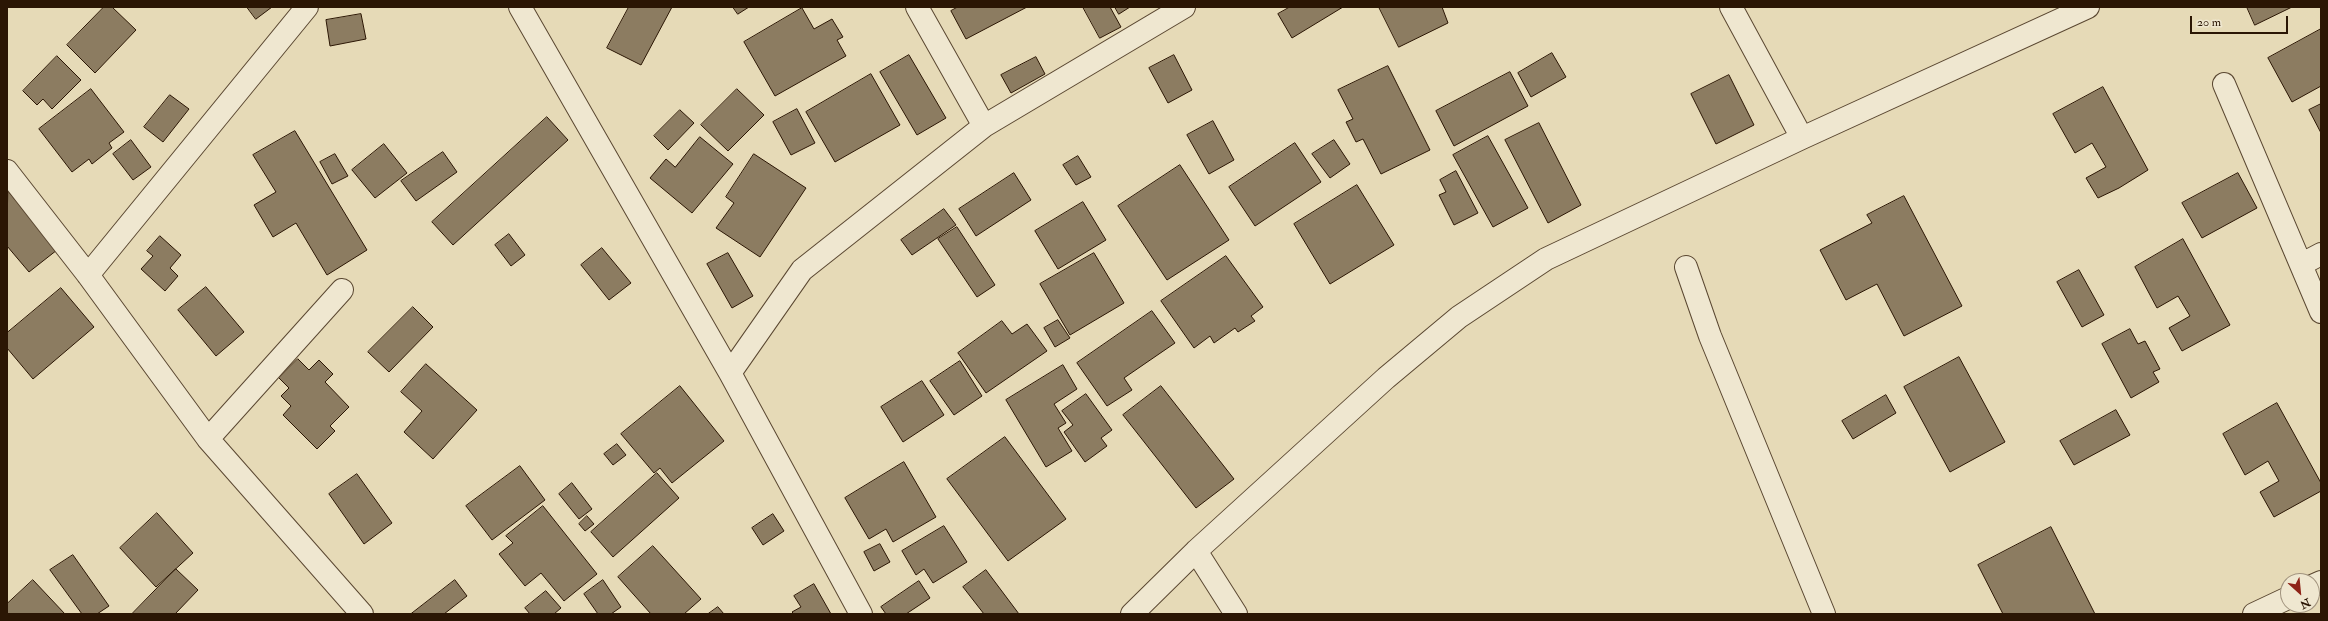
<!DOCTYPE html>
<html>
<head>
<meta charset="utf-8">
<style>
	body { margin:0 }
	#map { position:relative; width:2328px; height:621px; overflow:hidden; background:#e6dab7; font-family:"IM FELL Double Pica",serif }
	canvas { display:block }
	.frame { position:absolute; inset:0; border:8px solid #2b1604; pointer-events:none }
	.north { position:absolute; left:2280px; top:573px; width:40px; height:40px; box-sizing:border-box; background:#efe7d0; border:1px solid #a1937e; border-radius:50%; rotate:153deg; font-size:11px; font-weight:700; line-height:16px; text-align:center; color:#2b1604 }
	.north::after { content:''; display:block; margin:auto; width:14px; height:18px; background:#8f2418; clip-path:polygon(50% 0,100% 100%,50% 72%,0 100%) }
	.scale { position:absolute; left:2190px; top:16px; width:98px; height:18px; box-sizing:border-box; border:2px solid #2b1604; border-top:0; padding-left:5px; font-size:12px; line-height:14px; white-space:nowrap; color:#2b1604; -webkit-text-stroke:3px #efe7d0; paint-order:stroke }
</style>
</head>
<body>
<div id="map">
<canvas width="2328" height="621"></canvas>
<div class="frame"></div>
<div class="north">N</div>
<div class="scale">20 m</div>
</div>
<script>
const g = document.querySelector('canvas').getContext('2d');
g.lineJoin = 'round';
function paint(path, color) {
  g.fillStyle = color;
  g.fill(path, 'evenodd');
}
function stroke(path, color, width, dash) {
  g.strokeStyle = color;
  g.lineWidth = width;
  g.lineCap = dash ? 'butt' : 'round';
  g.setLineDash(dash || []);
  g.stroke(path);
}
const building = new Path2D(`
	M104,7h8l24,23 -41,43 -28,-28z
	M247,7h25l-16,12z
	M629,7h43l-31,58 -34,-17z
	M733,7h16l-11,7z
	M958,7h69l-61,32 -15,-28z
	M1083,7h27l11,20 -21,11z
	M1115,7h15l-11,7z
	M1290,7h53l-51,31 -14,-24z
	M1379,7h63l6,16 -49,24z
	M2247,7h45l-37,18z
	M802,8l12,21 18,-10 11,18 -6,3 9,16 -71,40 -31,-54z
	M361,14l5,25 -36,7 -4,-26z
	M2321,29v57l-29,16 -24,-44z
	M1552,53l14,24 -35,20 -13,-24z
	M909,55l37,63 -29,17 -37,-63z
	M1174,55l18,35 -24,13 -19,-35z
	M57,56l24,24 -29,29 -9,-10 -6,6 -14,-14z
	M1036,57l9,17 -34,19 -10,-18z
	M1388,66l42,84 -49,24 -18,-35 -7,3 -10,-20 7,-3 -15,-29z
	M1510,72l18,34 -74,40 -18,-35z
	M871,74l29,51 -65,37 -29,-50z
	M1729,75l25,50 -38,19 -25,-50z
	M2103,87l45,83 -29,18 -21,10 -12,-20 20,-11 -14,-24 -17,10 -22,-39z
	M91,89l33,43 -15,11 3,5 -20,16 -3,-5 -17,13 -33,-43z
	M737,89l27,26 -36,36 -27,-26z
	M170,95l19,14 -26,33 -19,-15z
	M2321,104v29l-12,-23z
	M797,109l18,34 -24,12 -18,-33z
	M680,110l14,13 -26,27 -14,-14z
	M547,117l21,23 -115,105 -21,-23z
	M1213,121l21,39 -25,14 -22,-39z
	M1539,123l42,82 -33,18 -43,-83z
	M295,131l72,119 -40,25 -31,-52 -23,14 -19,-32 22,-13 -23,-37z
	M1488,136l40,72 -35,19 -40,-72z
	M700,137l33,27 -41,49 -42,-35 16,-19 9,8z
	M131,140l20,27 -18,13 -20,-26z
	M1334,140l16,24 -20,14 -18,-24z
	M1295,143l26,39 -66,44 -26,-39z
	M384,144l23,29 -32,25 -23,-28z
	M443,152l14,20 -41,29 -15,-20z
	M335,154l13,22 -16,8 -12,-22z
	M754,154l52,34 -46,69 -44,-29 18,-25 -8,-6z
	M1078,156l13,21 -15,8 -13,-20z
	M1180,165l49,75 -62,40 -49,-74z
	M1456,171l22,42 -24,12 -15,-30 7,-3 -6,-12z
	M1014,173l17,27 -55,36 -17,-27z
	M2238,173l19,35 -55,30 -20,-35z
	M1357,185l37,60 -64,39 -36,-60z
	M8,191l49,59 -28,22 -22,-26z
	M1904,196l58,110 -58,30 -27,-52 -31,16 -26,-50 52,-27 -5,-8z
	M1083,202l23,38 -48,29 -23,-38z
	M944,209l12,16 -44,30 -11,-15z
	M957,227l38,58 -18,12 -39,-58z
	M509,234l16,21 -14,11 -16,-21z
	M160,236l21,19 -11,13 8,8 -13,15 -24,-22 12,-13 -6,-5z
	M2183,239l47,86 -48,26 -13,-23 21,-12 -12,-20 -21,12 -22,-41z
	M602,248l29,35 -22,17 -28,-35z
	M728,253l25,43 -21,12 -25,-44z
	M1094,253l30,50 -54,32 -30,-51z
	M1226,256l37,51 -12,9 4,5 -17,11 -3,-4 -21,15 -4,-7 -16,12 -33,-47z
	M2079,270l25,45 -22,12 -25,-45z
	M206,287l38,45 -28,24 -38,-46z
	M61,288l33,39 -61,52 -26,-31v-15z
	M413,307l20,20 -44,45 -21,-20z
	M1152,311l23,32 -51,35 8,12 -25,16 -30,-43z
	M1058,320l12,18 -15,9 -11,-19z
	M1002,321l10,13 15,-10 20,27 -61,42 -28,-40z
	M2130,329l8,15 7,-3 15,28 -7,3 6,10 -28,16 -29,-54z
	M1959,357l46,85 -55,30 -46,-85z
	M298,359l11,11 10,-10 14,14 -8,8 24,25 -19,19 5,5 -18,18 -34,-34 8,-9 -10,-10 8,-8 -10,-10z
	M960,361l22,35 -28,19 -24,-34z
	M426,364l51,46 -44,49 -29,-27 18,-21 -21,-19z
	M1063,365l14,24 -23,15 12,19 -8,5 14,23 -26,16 -40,-67z
	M922,381l22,34 -41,27 -22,-35z
	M680,386l44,55 -52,42 -12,-15 -6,5 -33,-39z
	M1161,386l73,93 -38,29 -73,-93z
	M1086,394l26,36 -11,8 6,8 -22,16 -21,-30 9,-7 -11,-14z
	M1886,395l10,18 -43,26 -11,-18z
	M2277,403l44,80v8l-47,26 -14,-25 19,-11 -11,-20 -23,14 -22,-41z
	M2116,410l14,25 -56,30 -14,-24z
	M1005,437l61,82 -58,42 -61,-82z
	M617,444l9,11 -13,10 -9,-11z
	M904,462l32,55 -43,25 -7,-13 -17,10 -24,-41z
	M520,466l25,34 -53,40 -26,-34z
	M657,473l22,25 -66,59 -22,-25z
	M357,474l35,49 -28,21 -35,-50z
	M572,483l20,26 -13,10 -20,-25z
	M543,506l54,68 -33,27 -23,-28 -16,13 -26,-32 14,-11 -7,-7z
	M157,513l36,40 -37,34 -36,-39z
	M773,514l11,17 -21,14 -11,-17z
	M587,516l7,8 -9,7 -6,-7z
	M944,526l23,36 -34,21 -9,-14 -8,6 -14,-24z
	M2051,527l44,87h-92l-25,-49z
	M880,544l10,18 -16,9 -10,-19z
	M653,546l48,53 -17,15h-33l-33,-37z
	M73,555l36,51 -12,8h-15l-32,-44z
	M176,569l22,21 -23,24h-43z
	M986,570l33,44h-35l-21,-27z
	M33,580l32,34h-58v-10z
	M455,580l12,16 -23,18h-33z
	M603,580l18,27 -10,7h-13l-14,-20z
	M919,581l11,17 -24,16h-20l-5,-7z
	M814,584l17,30h-37l-2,-2 9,-5 -7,-11z
	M546,591l15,17 -7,6h-24l-5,-6z
	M718,607l6,7h-16z`);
paint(building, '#8c7c61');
stroke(building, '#2b1604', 1);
const minor = new Path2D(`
	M520,7l210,366 131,241
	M917,7l67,119
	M1731,7l71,131
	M2224,84l97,228
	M7,171l81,104 120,164 154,175
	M2302,264l19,-10
	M1686,267l24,69 114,278
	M88,275l219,-268
	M730,373l72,-103 182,-144 200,-119
	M208,439l134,-149
	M1196,551l40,63
	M2312,586l9,-4
	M1132,614l64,-63 190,-173 73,-61 87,-58 256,-121 286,-131
	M2254,614l34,-16`);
stroke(minor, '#5a4731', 24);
stroke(minor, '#efe7d0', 22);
</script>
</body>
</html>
